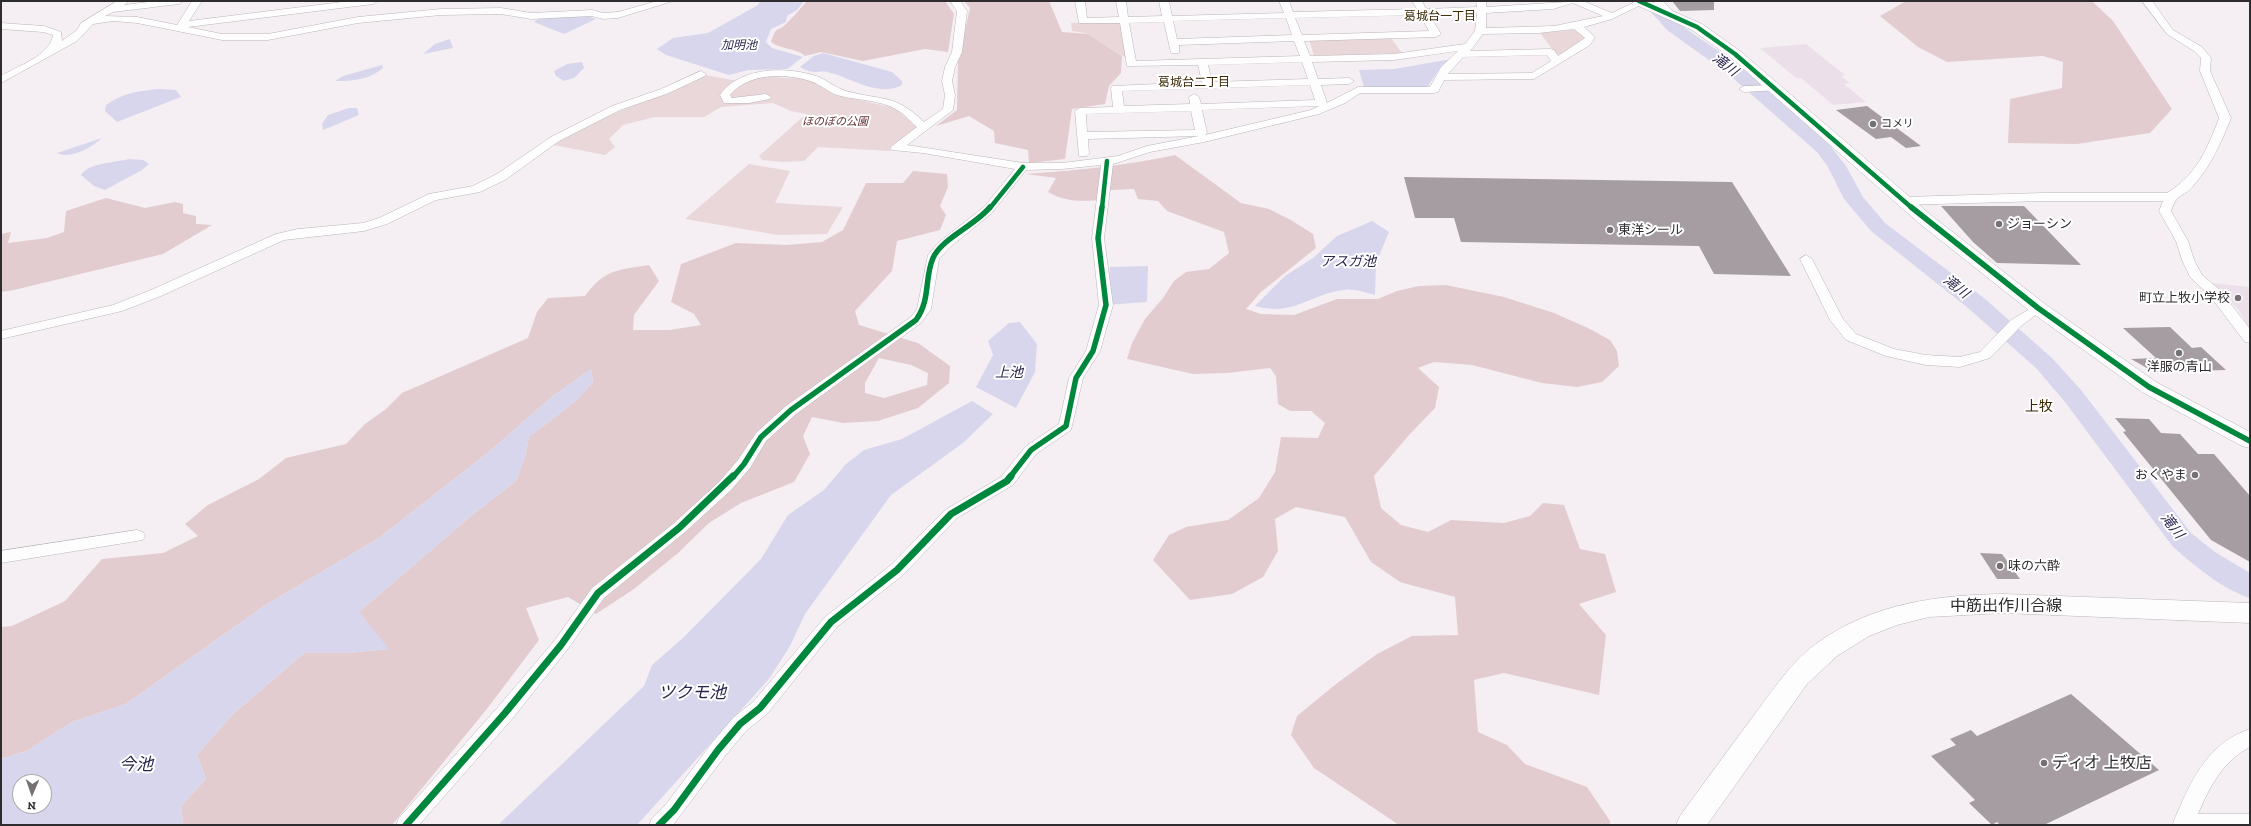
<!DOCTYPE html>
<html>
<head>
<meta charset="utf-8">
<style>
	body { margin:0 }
	#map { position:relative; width:2251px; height:826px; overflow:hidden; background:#f5eff4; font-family:"Zilla Slab",serif }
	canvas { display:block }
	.frame { position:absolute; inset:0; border:2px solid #2f2c2f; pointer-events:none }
	.north { position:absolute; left:12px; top:774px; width:40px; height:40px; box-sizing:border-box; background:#fff; border:1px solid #acabac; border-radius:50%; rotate:182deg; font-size:11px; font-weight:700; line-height:16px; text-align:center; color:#2f2c2f }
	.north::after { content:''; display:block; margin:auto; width:14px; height:18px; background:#747074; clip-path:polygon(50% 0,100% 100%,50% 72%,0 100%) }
</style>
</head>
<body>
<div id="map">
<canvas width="2251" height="826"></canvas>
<div class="frame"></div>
<div class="north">N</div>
</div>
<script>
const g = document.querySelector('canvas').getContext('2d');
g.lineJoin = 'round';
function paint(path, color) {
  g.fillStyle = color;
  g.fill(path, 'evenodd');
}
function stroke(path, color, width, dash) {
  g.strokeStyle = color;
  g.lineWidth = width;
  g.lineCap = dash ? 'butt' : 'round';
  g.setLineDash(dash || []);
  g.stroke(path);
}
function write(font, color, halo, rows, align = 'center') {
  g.font = font + ' "Zilla Slab","Noto Sans JP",serif';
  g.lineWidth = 4;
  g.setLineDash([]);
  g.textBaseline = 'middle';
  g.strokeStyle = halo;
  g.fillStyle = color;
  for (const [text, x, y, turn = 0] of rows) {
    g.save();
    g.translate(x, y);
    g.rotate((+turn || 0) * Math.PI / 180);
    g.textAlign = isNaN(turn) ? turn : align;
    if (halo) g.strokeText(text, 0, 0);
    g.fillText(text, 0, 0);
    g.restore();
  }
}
paint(new Path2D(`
	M1806,44l39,31 -4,1 9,7 -6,1 22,18 -33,3 -32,-27h-5l-36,-30z
	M2210,283l40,4v43l-12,-21z`), '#ebe0e9');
paint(new Path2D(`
	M1121,22l5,36 -40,-25 -14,-2 -1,-8z
	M1573,29l14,8 -25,18 -6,-1 -16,-21z
	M1391,38l11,15 -88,3 -5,-17z
	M706,75l26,5 38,-3 37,2 30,16 58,13 22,19 -27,24 -72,-4 -14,14 -22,1 -20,-2 -3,-4 47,-42 -15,-3 -18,-8 -52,4 -17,10h-49l-32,8 -14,14 6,8 -10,8 -52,-10 45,-25z
	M749,164l41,7 -15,32 68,4 -16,27 -49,1 -93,-16z`), '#e9d7da');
paint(new Path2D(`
	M807,1h138l9,13 -6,38 -23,-3 -62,12 -42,-9 -16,4c-10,-9 -24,-6 -34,-14 6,-18 6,-9 16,-19 7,-7 13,-14 20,-22z
	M964,1h85l13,31 26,2 34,22 -1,17 -12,13 -4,18 -33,5 -7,50 -36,4 -1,-13 -33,-7 -1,-12 -25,-15 -33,10 21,-16 1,-49 12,-53z
	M1906,1h186l21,20 59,88 -22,24 -73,11 -69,-1 2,-44 52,-11 1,-26 -20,-6 -96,6 -29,-15 -38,-31z
	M1175,155l66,48 28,6 22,11 22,14 3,14 -55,44 -15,17 15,5 33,1 43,-16h41l19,-8 22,-5 27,-1 58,12 50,16 36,16 20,11 7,11 2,15 -17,16 -25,5 -35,-4 -70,-18 -38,-3 -16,6 21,19 -4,21 -26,27 -35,41 7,32 20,17 27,7 23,-12 53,3 26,-7 13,-13 21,2 16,44 25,5 11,38 -37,12 27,31 -7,60 -95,-22 -30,7 4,52 29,13 18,19 62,23 23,34v4h-211l-85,-57 -23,-33 6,-19 39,-32 41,-30 35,-18 46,-1 -3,-38 -55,-15 -29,-20 -26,-45 -49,-10 -21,12 3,32 -15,26 -31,17 -42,6 -37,-40 16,-25 17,-8 42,-7 31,-22 16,-26 6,-35 37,1 7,-15 -14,-12h-21l-12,-7 -2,-28 -6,-8 -43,5 -34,1 -66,-15 5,-16 13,-24 18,-21 11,-17 12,-9 23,-3 20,-16 -5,-21 -57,-21 -9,-10 -20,-2 -4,-10 -23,1 -6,10c-21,1 -38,3 -57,-8l8,-14 -30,-4c51,-4 100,-8 149,-19z
	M913,171l34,3 1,13 -8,19 6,9 -6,15 -43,11 -5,30 -37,40 4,14 59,18 32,23 -1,17 -31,25 -40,13 -35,2 -31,-6 -9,19 7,18 -16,28 -53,21 -32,20 -31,30 -44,36 -38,25 -28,-17 -42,11 13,32 -53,70 -94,115h-209l-2,-19 25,-27 -9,-24 36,-41 71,-61h44l40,-4 -29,-37 113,-97 44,-34 9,-24 4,-20 48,-37 16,-18 -2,-13 -38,27 -63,55 -111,87 -115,68 -138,98 -54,18 -45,29 -26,8v-132l11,-1 53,-25 37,-42 61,-6 35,-17 -13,-12 23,-19 51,-26 27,-21 60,-14 19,-20 21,-15 16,-16 126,-55 9,-26 11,-14 37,-2c20,-27 32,-26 64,-31l10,16 -25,34 -1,15h37l31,-5 -7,-11 -23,-12 10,-38 55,-21 51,2 35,-3 21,-12 23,-47h37zM879,358l32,7 17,8 -1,12 -43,13 -19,-5v-10z
	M106,198l39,10 30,-6 8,2v9l13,3v8l16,1 -49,29 -149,36 -13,2v-58l10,-2 -3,11 39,-5 17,-6 2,-21z`), '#e2cccf');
paint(new Path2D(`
	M760,1h44l-7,9 -10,6 -1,6 -15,7 -5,13 6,6 31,9 -16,12 -39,1 -19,5 -63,-20 -9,-6 16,-11 35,-5 50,-28z
	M588,16l8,3 -32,15 -30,-12 5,-4z
	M450,39l3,9 -30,6 12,-10z
	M823,53l69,19 10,9v4c-25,13 -51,-8 -75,-13 -4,-1 -8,0 -13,0 -4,0 -10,-3 -14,-5l14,-11z
	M1452,59l-10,6 -16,24 -62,-2 -5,-17 35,-1z
	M582,62l2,6 -10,10 -10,3 -8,-5 -2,-5 13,-7z
	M382,65l1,3c-14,12 -30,13 -48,13l8,-5z
	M158,89l18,1 5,7 -64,25 -12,-11 1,-6c16,-12 33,-14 52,-16z
	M349,108h8l2,7 -36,15 -1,-6 6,-9z
	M102,138c-10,9 -31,22 -45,15z
	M129,159l14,1 6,4 -7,6 -37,20 -11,-4 -13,-11c9,-13 34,-12 48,-16z
	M1372,221l17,11 -13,31 -1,32c-9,-2 -21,-7 -31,-5 -35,4 -50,27 -89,16l30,-30 28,-18 24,-22z
	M1148,266l-1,36 -41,3 4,-38z
	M1020,322l17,22 -2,28 -19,36 -40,-21 17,-32 -5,-14 21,-18z
	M591,369l2,13 -16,18 -48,37 -4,20 -9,24 -44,34 -113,97 30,37 -41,4h-44l-71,61 -36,41 9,24 -25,27 2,19h-182v-66l26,-8 45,-29 54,-18 138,-98 115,-68 111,-87 63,-55zM20,782h24v24h-24z
	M972,401l21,13 -30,29 -72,52 -86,119 -15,32 -21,33 -132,146h-139l146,-139 8,-21 31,-27 78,-79 27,-44 36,-25 22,-26 18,-14 38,-11z`), '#d8d6ec');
paint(new Path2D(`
	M1641,1h16l22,23 60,41 90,79 17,22 17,31 22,26 99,75 68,60 29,32 110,143 24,19 35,21v25c-28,-9 -55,-32 -77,-51l-108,-145 -29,-34 -68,-60 -97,-77 -27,-32 -16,-32 -11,-15 -90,-79 -60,-43z`), '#d8d6ec');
paint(new Path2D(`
	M1672,1h42v9l-34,1z
	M1867,106l54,40 -15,2 -15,-11 -15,2 -40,-29z
	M1404,177l328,5 59,94 -77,-2 -15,-28 -238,-4 -7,-24h-39z
	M1941,206h83l57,59 -84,-2 -24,-21z
	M2170,327l22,21 9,-1 25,23 -72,2 -23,-13 25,-1 -33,-30z
	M2115,418l34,1 12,14 19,1 18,20h16l36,42v66l-39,-22 -88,-108 3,-1z
	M1980,553l22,1 18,25h-23z
	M2071,694l88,76 -115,55h-44l-3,-3 -5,3 -23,-22 6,-3 -44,-44 25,-11 -6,-6 21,-9 6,6z`), '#a59da2');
const street = new Path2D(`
	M117,1h12l-5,4 32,-4h28l-5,3 -66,8 -8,4 32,1 40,8 15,-24h10l-13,20 161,-20h28l-5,3 -185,23 34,7h46l90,-17 83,-8 60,-1 30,5 61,-3 11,3 15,-1 39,-11h16l-55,17 -15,1 -11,-3 -61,3 -30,-5 -60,1 -83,8 -90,17h-46l-85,-17 -24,-2 -20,3 -16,17 -76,42v-7c16,-10 49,-20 52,-41l-10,-3 -42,-3v-6l43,3 17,6 1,9 15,-11 4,-7z
	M950,1h10l7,10 -5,41 -7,15 -3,14 3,14 -2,15 -46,35 116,18h39l56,-7 29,-10 52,-10 -111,3 1,15 -2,2h-8l-4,-45 5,-3 33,-1 -2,-19 1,-2 90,-4 -4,-17 -71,1 -7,-43h-41l-4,-22h10l2,17 32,-1 -3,-16h10l2,16 34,-1 -3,-15h10l3,15 112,-3 -5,-12h10l4,11 124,-3 -5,-8h10l4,8 51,-2 -1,-6h10v6l97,-6 29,12 25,-12 10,1 -35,17 -28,8 11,10 -5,8 -56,34 -90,1 -6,12 -4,1h-74l-15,10 -26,11 -115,28 -54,10 -37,12 -9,74 9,67 -13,46 -17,27 -12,52 -35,24 -23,31 -56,33 -54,57 -66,52 -70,87 -20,16 -22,26 -52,69h-24l3,-7 15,-15 44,-59 22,-26 20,-16 72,-85 66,-52 54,-55 56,-33 25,-31 33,-22 10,-46 17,-27 13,-46 -7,-67 9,-73 -39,4 -36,1 -34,43 -43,35 -10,11 -8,50 -10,14 -125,91 -30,27 -16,27 -19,22 -46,42 -81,66 -37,52 -55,69 -93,106h-23l3,-7 99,-111 57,-67 37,-52 81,-64 46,-42 19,-22 18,-27 30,-27 125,-89 6,-8 11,-54 11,-13 45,-35 31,-38 -92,-16 -31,-3 -2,-2 2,-2 25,-19c-6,-5 -11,-12 -18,-16 -18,-12 -42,-10 -62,-16 -9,-3 -17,-11 -27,-14 -26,-8 -62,-8 -80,14l2,3 34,-4 5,3 -1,2 -21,4h-25l-4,-8c20,-29 68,-29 99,-18 9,4 17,11 27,14 36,10 48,2 78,31l19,-13 2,-14 -3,-14 3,-14 7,-15 5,-41zM1573,3l30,13 -49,10 -68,2v-15l67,-4zM1477,13l-2,18 -10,13 -71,10 -84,2 -6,-15 132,-4 5,-3 -12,-20zM1420,15l9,16 -127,4 -7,-17zM1286,18l6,17 -115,4 -4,-18zM1164,22l7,31h8v-8l115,-4 6,15 -164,5 -7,-38zM1574,29l11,9 -27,18 -4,-6 -4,-1 -80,2 13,-17 56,-1zM1458,51l-17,16 -11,20h-72l-31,16 -6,-18 28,-1 5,-3 -5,-3 -31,1 -6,-17 82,-2zM1547,55l4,6 -19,12 -84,1 15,-17zM1302,62l6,17 -96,3 -4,-17zM1310,85l5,15 -114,4 -2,-7 -5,-3 -5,3 1,7 -66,2 -2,-15zM1319,106l-8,4 -106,25 2,-2 -5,-23zM1191,111l4,19 -108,2 -1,-18z
	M1653,1h10l11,12 -5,3 -3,-1z
	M2142,1h10l21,29 29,17 9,11 -1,13 21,47c-10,25 -20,48 -38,68 -11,13 -15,5 -22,25l17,30 6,19 8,15 18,15 30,39v14l-5,-1 -35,-46 -20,-19 -8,-17 -6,-19 -17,-30 4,-10h-120l-140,4 -6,-4 6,-4 140,-4h124c30,-19 40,-43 52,-75l-19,-47 1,-13 -7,-7 -27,-17z
	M701,71l5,3 -1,2 -36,17 -49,17 -61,31 -54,39 -25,12 -44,8 -49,24 -23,7 -80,9 -123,56 -39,15 -121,28v-8l112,-26 38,-15 125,-56 22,-5 65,-6 16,-5 50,-24 44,-8 24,-12 54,-37 61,-31 49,-17z
	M1775,85l5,3 -1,2 -35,2 -5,-3 5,-3z
	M1806,255l6,4 31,60 13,15 38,15 32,6 34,2 20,-5 31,-32 27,-16 7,4 -24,18 -31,32 -30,9 -34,-2 -40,-9 -40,-16 -16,-20 -30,-61z
	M137,530l6,2 2,4 -2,4 -142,23v-12z
	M2250,729v18c-27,14 -40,39 -52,67h52v11h-77c1,-7 6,-15 9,-23 15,-33 32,-61 68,-73z`);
const secondary = new Path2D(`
	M1632,1h18l52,23 38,27 192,165 113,88 111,78 94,50v16l-8,-2 -100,-54 -111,-80 -111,-88 -190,-167 -38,-27 -58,-26z
	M2003,594l247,9v20l-247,-10 -74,4 -32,8 -28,11 -32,20 -30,28 -100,141h-31l4,-9c24,-33 48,-66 72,-98 21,-28 40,-58 68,-77 55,-38 118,-46 183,-47z`);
stroke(street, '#b9b5b9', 1);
stroke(secondary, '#b9b5b9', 1);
paint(street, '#fefdfd');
paint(secondary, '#fefdfd');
stroke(new Path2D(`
	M1639,1l58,26 38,27 177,154
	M990,208l33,-41
	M1102,208l5,-47`), '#00873e', 4.5);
stroke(new Path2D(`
	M1911,207l127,101 111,79 101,54
	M733,477l11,-13 17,-27 30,-27 125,-90c15,-21 8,-41 17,-62 9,-20 43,-33 57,-51
	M1010,477l21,-27 35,-24 10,-48 17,-27 13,-46 -8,-67 4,-31`), '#00873e', 5.5);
stroke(new Path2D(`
	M406,825l99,-112 56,-68 37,-52 81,-65 54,-52
	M659,825l15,-15 44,-60 22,-26 20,-16 71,-86 66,-52 54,-56 56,-33 4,-5`), '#00873e', 7);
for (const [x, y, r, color] of [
	[1873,124,4,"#747074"],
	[1999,224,4,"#747074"],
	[1610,230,4,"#747074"],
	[2238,298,4,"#747074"],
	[2179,353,4,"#747074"],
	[2195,475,4,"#747074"],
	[2000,566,4,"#747074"],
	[2044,763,4,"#747074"]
]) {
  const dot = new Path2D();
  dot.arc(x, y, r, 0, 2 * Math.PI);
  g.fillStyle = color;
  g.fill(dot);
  stroke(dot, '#fff', 1.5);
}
write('italic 11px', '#633136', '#fff', [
	["ほのぼの公園",835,122]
]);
write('11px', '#2f2c2f', '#fff', [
	["コメリ",1881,124]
], 'left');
write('12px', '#392600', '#fff', [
	["葛城台一丁目",1440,17],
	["葛城台二丁目",1194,83]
]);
write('italic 12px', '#2b264e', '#fff', [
	["加明池",739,46]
]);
write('13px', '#2f2c2f', '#fff', [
	["ジョーシン",2007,224],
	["東洋シール",1618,230],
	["町立上牧小学校",2230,298,"right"],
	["洋服の青山",2179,367,"center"],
	["おくやま",2187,475,"right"],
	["味の六酔",2008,566]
], 'left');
write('italic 14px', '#2b264e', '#fff', [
	["滝川",1725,65,37],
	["アスガ池",1348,262],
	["滝川",1956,287,38],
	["上池",1009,373],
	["滝川",2172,526,52]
]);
write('14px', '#392600', '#fff', [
	["上牧",2039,407]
]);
write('16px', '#2f2c2f', '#fff', [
	["中筋出作川合線",2006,606]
]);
write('16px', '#2f2c2f', '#fff', [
	["ディオ 上牧店",2052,763]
], 'left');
write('italic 17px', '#2b264e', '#fff', [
	["ツクモ池",692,693],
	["今池",136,765]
]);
</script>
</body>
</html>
